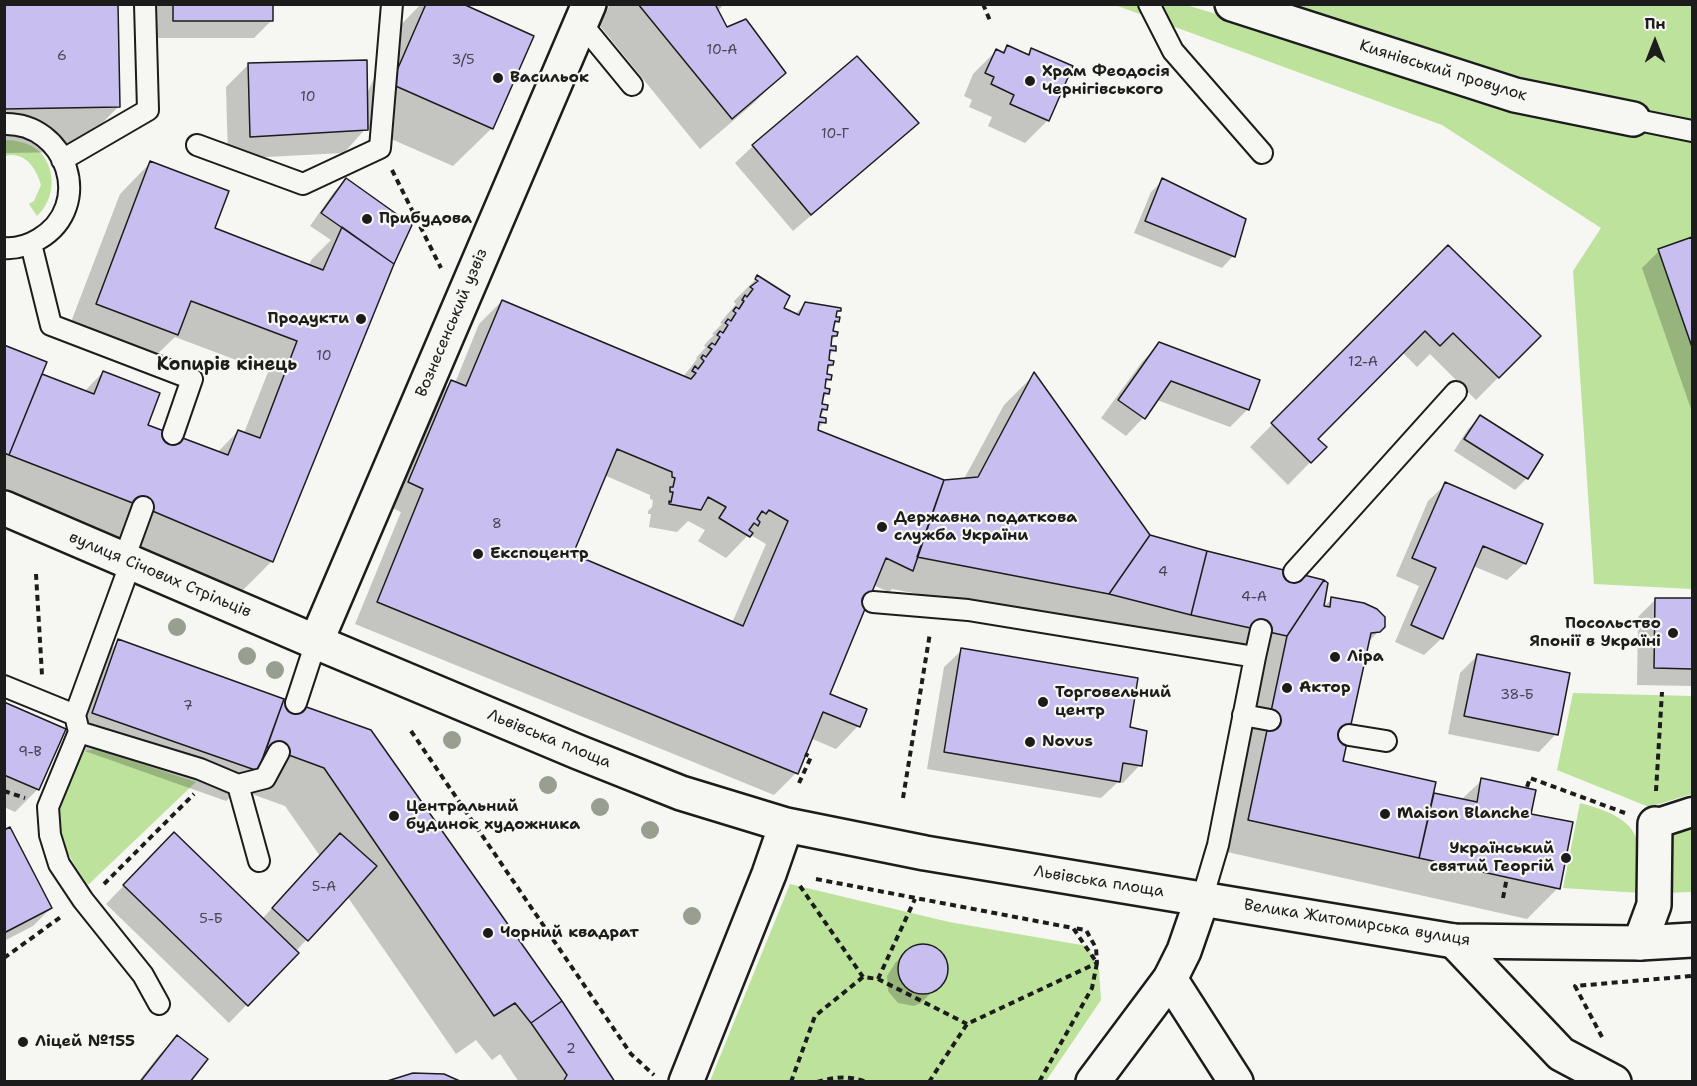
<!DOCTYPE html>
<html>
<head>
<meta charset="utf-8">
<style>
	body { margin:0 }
	#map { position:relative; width:1697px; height:1086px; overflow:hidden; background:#f6f6f2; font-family:"Shantell Sans",sans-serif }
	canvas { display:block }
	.frame { position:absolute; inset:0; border:6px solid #1c1c1c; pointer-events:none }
	.north { position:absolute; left:1625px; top:12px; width:60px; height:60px; -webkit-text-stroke:4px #f6f6f2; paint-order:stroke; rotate:0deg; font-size:16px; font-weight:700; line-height:24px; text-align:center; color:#1c1c1c }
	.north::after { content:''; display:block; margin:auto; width:21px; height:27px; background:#1c1c1c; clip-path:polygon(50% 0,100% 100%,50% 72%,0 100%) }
</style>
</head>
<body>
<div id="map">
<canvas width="1697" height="1086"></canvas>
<div class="frame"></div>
<div class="north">Пн</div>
</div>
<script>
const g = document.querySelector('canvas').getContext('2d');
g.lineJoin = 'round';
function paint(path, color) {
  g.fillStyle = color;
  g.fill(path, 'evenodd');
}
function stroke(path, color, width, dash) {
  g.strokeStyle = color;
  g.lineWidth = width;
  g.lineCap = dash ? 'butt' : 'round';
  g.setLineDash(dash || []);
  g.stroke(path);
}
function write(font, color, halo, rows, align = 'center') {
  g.font = font + ' "Shantell Sans",sans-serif';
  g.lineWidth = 4.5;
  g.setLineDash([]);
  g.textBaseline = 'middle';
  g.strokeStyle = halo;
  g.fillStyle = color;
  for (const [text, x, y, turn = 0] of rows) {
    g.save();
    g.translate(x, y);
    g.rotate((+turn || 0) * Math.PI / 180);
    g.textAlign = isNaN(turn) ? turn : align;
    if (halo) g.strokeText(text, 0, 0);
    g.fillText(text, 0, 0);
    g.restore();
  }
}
paint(new Path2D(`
	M1259,4l433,1v584l-98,-5 -21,-313 28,-43 -159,-103 -327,-120h71l64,19z
	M5,140c11,0 26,3 35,12 17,19 15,47 -3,64l-8,-12 5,-3 7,-16c-5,-17 -16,-34 -36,-29z
	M1573,693l119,3v98l-43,13 -92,-37z
	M96,749l100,33 -108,103c-16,-22 -35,-53 -30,-81 3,-14 16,-38 22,-52z
	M1580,803c60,16 63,33 61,90l-78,-5z
	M1692,817v75l-28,1 4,-61z
	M790,884l159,38 138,24 12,24 2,30 -55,81h-336z`), '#bde29c');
paint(new Path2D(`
	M4,4l114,103 -44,45 -70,1z
	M156,4h116v16l-18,18h-98z
	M421,4h38l33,124 -39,38 -87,-38 -22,25 -116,6 -2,-72 23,-23 117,32 29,-65z
	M610,4h114l-7,8 10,17 57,44 -30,30 -54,46 -100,-123z
	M1007,47l19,8 6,-5 16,70 -23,23 -37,-17 4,-9 -23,-10 3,-7 -8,-4 9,-22 23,-23 5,2z
	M857,58l59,65 -17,17 -106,91 -58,-68 18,-17z
	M150,163l63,66 95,37 4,-7 19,-19 -21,-14 24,-34 12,-12 47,84 -121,297 -31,31 -237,-97v-149l36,29 44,17 19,-20 43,54 71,27 21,-22 6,2 24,-61 -93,-35 -29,28 -80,-30 54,-141z
	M1163,180l70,76 -11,12 -88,-35 17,-41z
	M1692,239v169l-1,1 -49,-141 17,-17z
	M1448,247l91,89 -63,64 -46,-46 -13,13 -15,-15 -86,87 9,8 -37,38 -38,-38z
	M758,277l24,32 13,5 10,-10 34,7 -5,5 4,5 -6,6 -1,5 5,4 -6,5 -1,6 5,3 -6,6 -1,5 5,4 -6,6 -1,5 5,3 -7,7 5,7 -7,7 -1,5 6,4 -7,7 5,6 -9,9 129,50 20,-2 40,-74 30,-30 115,161 172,73 11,-10 52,27 -16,16 -27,120 91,32 29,6 21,-20 47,35 29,73 -31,31 -309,-69 39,-183 -180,-43 -185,-35 -3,3 -16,-7 -45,110 30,31 -22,23 -26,-11 -14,35 -22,22 -419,-171 46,-112 -15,-7 43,-101 22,-22 4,1 24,-59 23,-23 181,76 14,-18 -1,-1 10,-11 -2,-1 2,-3 8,-8 -2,-1 10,-10 -2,-1 16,-19 -2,-2 1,-2zM604,475l46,20v4l3,1 -1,7 -4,4v3h3l-2,13 28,5 11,-11 17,9 -7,11 28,17 23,-24 17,10 -34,79 -161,-69z
	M1159,344l99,37 -10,28 -18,18 -73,-27 -14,18 -17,18 -25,-18 41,-56z
	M1480,417l47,61 -12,12 -61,-39 14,-22z
	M1446,484l79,79 -18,17 -34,-14 -31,72 -18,17 -29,-13 24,-56 -23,-10 32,-75z
	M1656,599l36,1v86l-55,-1 1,-68z
	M119,641l251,90 244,351h-95l-19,-28 -8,6 -16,-20 -20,14 -109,-158 -51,55 1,2 -68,70 -123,-119 68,-70 88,85 58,-63 -35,-50 -47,-17 -12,12 -164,-58 26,-71z
	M962,650l166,78 12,37 -17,18 -5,-1 -17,16 -174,-29 17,-102z
	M1477,656l79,78 -17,18 -91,-18 12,-61z
	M4,704l34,85 -23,23 -11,-5z
	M4,831l47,77 -18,18 -29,15z
	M923,945l15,5 5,6 4,15 -2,8 -24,24 -7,3 -16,-3 -10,-12 -1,-15 9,-14 12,-12z
	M177,1037l11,45h-50l22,-28z`), '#0003');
const building = new Path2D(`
	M4,4h114l2,103 -116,2z
	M173,4h100v17h-100z
	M426,4h37l71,32 -41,93 -102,-45z
	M638,4h77l12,23 19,-8 40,54 -54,46z
	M1007,45l22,10 2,-7 42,18 -24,55 -39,-17 4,-9 -23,-11 3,-7 -9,-4 11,-24 8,4z
	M857,56l62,67 -108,92 -59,-70z
	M367,60l1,70 -118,7 -2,-74z
	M150,161l79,30 -14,37 108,42 19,-43 52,37 -121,298 -130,-55 -134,-52 33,-81 52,20 9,-23 57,22 -12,32 80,30 10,-25 22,8 37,-97 -106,-40 -13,34 -82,-31z
	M346,178l66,47 -18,39 -73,-51z
	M1162,178l84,41 -11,38 -90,-36z
	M1692,237v110l-34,-98z
	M1448,245l93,91 -42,42 -46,-45 -13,13 -15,-15 -107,108 9,8 -16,16 -40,-40z
	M757,275l33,21 -6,12 15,7 6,-13 36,6v3h-4l-1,6h4l-1,5 -4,-1 -2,10 5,1 -1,4h-5l-1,10h5v5l-6,-1 -1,10 5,1 -1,4h-5l-1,9 5,1 -1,5 -5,-1 -1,9 5,1 -1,5 -5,-1 -2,11 6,1 -1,5 -5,-1 -2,8 6,1v5l-7,-1 -1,8 126,50 -31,91 -27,-13 -56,136 37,15 -7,18 -37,-15 -25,62 -421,-172 46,-113 -15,-7 43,-102 15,6 36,-86 189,79 5,-6 -4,-2 3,-5 3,3 6,-8 -3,-3 2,-3 3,2 6,-8 -4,-2 4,-4 3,2 5,-8 -3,-2 3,-4 3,2 5,-8 -3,-2 3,-4 3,2 5,-8 -3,-2 3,-4 3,2 5,-8 -2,-1 3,-5 2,2 6,-8 -3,-2 8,-6 -3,-2zM617,449l55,23v5l3,1 -2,9h-3v5h3l-2,10 -2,-1v3l32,6 7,-13 18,10 -7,11 31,19 3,-4 -4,-3 5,-7 4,3 2,-4 -3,-3 5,-8 4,3 3,-4 19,11 -45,105 -170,-72z
	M1159,342l101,38 -11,30 -78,-29 -26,38 -27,-19z
	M4,345l43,17 -38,93 -5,-2z
	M1034,372l116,163 -41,59 -192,-37 27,-77 34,-3z
	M1480,415l63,40 -15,24 -64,-40z
	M1445,482l98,42 -17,40 -43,-18 -40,93 -32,-14 25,-57 -24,-10z
	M1150,535l57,16 -16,64 -82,-21z
	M1207,551l117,29 -37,56 -96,-21z
	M1324,580l4,3 -4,23 6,1 1,-10 33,6 13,6 8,8v10l-5,5 -9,1 -28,128 93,21 -17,76 -171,-38 39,-184z
	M1655,598h37v71l-38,-1z
	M118,639l166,60 -26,72 -166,-58z
	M961,648l177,30 -8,49 17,4 -5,35 -19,-3 -3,19 -176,-30z
	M1477,654l93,19 -12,62 -94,-19z
	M284,699l87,31 191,271 -31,22 -16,-20 -21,13 -170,-248 -57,-21z
	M4,702l62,27 -27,61 -35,-15z
	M1481,778l55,12 -5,24 42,8 -13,67 -141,-31 15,-65 43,9z
	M10,827l42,81 -48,25v-103z
	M174,832l125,121 -51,53 -125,-121z
	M340,833l37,33 -69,75 -36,-33z
	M898 969a25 25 0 1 1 50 0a25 25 0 1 1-50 0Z
	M562,1001l53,81h-52l4,-7 -36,-52z
	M177,1035l31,24 -18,23h-50z
	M413,1073l31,1 18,8h-78z`);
paint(building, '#c8bef0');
stroke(building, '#1c1c1c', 1.5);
const service = new Path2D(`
	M1149,4l24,47 89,102
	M581,23l51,62
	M1633,119l59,12
	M4,124c63,-2 91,82 35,115 -10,6 -22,10 -35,9
	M197,145l106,39 77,-36 12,-144
	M62,160l86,-50 -3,-106
	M31,244l20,81 141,54 -19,55
	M124,559l19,-52
	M1294,572l162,-180
	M873,602l95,8 287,47 6,-27
	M4,686l71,29
	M296,703l20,-61
	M1243,715l27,5
	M79,732l-4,-17 56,-153
	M1349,735l37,6
	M238,785l21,76
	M1202,899l16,-54 37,-188
	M159,1004l-16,-29 -60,-75 -24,-36 -9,-29 -2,-28 31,-75 121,37 38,16 27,-7 14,-26`);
const pedestrian = new Path2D(`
	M1655,824l37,-12`);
const minor = new Path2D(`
	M1232,4l283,91 118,24
	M316,642l273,-638
	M1454,941l107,113 53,28
	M1640,943l14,-38 1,-81
	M1170,979l66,103`);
const secondary = new Path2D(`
	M4,508l312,134 262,110 103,41 105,32 139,28 529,88 186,2 52,-3
	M686,1082l83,-208 17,-49
	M1093,1082l77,-103 14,-28 18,-52`);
stroke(service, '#1c1c1c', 24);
stroke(pedestrian, '#1c1c1c', 33);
stroke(minor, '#1c1c1c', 38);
stroke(secondary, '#1c1c1c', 38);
stroke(new Path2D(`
	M983,4l8,19
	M392,170l49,98
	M36,574l6,101
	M411,731l220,323 23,21
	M799,783l12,-26 -6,-3
	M1527,787l3,-9 95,35
	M4,791l21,7
	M1656,791l6,-99
	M903,798l27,-165
	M816,879l257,49 24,35 -5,25 -53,94
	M104,884l90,-90
	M800,886l63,91
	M1503,898l4,-21
	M4,958l58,-42
	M878,979l37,-80
	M1602,1037l-27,-51 117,-10
	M791,1082l24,-66 48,-39 15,2 89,45
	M817,1082c17,-5 32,-7 49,0
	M929,1082l38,-58 130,-61 -1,-15 -10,-18 -12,-2`), '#1c1c1c', 4, [6, 4.5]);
stroke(service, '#f6f6f2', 20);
stroke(pedestrian, '#f6f6f2', 28);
stroke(minor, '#f6f6f2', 33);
stroke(secondary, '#f6f6f2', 33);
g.fillStyle = '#989f91';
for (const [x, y] of [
	[177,627],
	[247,656],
	[275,670],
	[452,740],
	[548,785],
	[600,807],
	[650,830],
	[692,916]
]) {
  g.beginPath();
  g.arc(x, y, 9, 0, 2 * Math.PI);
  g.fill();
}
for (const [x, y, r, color] of [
	[498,78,6,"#1c1c1c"],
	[1030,81,6,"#1c1c1c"],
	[367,219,6,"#1c1c1c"],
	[361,319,6,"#1c1c1c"],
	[882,527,6,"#1c1c1c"],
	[478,554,6,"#1c1c1c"],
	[1673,633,6,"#1c1c1c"],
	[1335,657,6,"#1c1c1c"],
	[1287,688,6,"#1c1c1c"],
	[1043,702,6,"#1c1c1c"],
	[1030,742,6,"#1c1c1c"],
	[1385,814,6,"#1c1c1c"],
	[394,816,6,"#1c1c1c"],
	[1566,858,6,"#1c1c1c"],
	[488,933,6,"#1c1c1c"],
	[23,1042,6,"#1c1c1c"]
]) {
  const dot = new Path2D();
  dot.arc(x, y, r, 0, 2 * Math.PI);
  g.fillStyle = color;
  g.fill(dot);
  stroke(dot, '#f6f6f2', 2);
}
write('14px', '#474451', null, [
	["10-А",722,50],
	["6",62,56],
	["3/5",463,60],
	["10",308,97],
	["10-Г",835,134],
	["10",324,356],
	["12-А",1363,362],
	["8",497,524],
	["4",1163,572],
	["4-А",1254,597],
	["38-Б",1517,695],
	["7",188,706],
	["9-В",30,752],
	["5-А",324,887],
	["5-Б",211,919],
	["2",571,1049]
]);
write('16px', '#1c1c1c', '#f6f6f2', [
	["Киянівський провулок",1443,71,17],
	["Вознесенський узвіз",452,323,-67],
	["вулиця Січових Стрільців",160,575,23],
	["Львівська площа",549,739,22],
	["Львівська площа",1099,882,9],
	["Велика Житомирська вулиця",1357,923,9]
]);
write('bold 16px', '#1c1c1c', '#f6f6f2', [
	["Храм Феодосія",1042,72],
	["Чернігівського",1042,90],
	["Васильок",510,78],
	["Прибудова",379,219],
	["Продукти",349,319,"right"],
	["Державна податкова",894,518],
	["служба України",894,536],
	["Експоцентр",490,554],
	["Посольство",1661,624,"right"],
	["Японії в Україні",1661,642,"right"],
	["Ліра",1347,657],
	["Актор",1299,688],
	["Торговельний",1055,693],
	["центр",1055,711],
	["Novus",1042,742],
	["Центральний",406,807],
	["будинок художника",406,825],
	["Maison Blanche",1397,814],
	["Український",1554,849,"right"],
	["святий Георгій",1554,867,"right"],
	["Чорний квадрат",500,933],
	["Ліцей №155",35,1042]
], 'left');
write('bold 18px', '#1c1c1c', '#f6f6f2', [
	["Копирів кінець",227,365]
]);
</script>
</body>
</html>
